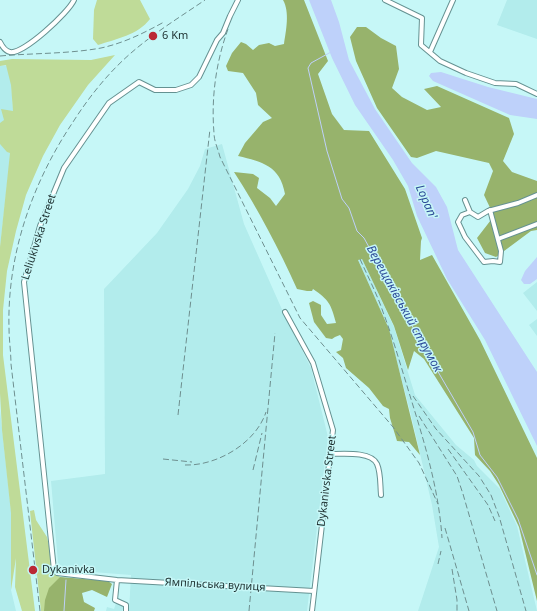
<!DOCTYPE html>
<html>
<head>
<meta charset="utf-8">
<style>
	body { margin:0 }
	canvas { display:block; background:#c6f7f7 }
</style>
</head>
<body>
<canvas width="537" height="611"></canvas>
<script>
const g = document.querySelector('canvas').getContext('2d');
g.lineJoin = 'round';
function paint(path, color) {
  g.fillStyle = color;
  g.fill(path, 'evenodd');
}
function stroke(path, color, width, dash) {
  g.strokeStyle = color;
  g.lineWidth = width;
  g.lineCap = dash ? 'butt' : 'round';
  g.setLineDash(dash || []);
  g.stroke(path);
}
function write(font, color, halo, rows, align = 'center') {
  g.font = font + ' "Noto Sans",sans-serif';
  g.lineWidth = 3;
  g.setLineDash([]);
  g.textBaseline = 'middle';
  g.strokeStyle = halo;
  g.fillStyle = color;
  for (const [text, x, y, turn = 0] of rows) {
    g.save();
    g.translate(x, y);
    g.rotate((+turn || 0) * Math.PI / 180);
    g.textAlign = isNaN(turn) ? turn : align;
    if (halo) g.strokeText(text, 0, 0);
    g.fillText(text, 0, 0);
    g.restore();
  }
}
paint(new Path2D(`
	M507,0h30v39l-40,-14z
	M10,65l4,59 -14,123v-181z
	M222,144l22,80 40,90 27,54 17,69 -21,174h-178l2,-36 -64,-5 -9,-7 -7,-82 54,-7 -1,-185 53,-56 31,-44 12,-23 5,-17z
	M362,259l32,68 21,68 41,50 18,15 3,6 23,23 17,37 20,85h-119l21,-64 -7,-42 -21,-90 -24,-91 -29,-64z
	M537,282v29l-14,-18z
	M537,319v17l-8,-11z
	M0,410l11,101v79l5,21h-16z
	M116,603l8,4 -2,4h-16l1,-4 7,2z`), '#b2ecec');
paint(new Path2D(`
	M97,0h43l10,19c-12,16 -34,20 -52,26l-5,-6 1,-29z
	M115,55l-27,30 -28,40 -17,31 -17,39 -10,36 -9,40 -4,39v45l32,256h-13l-7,-24 1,-29 -5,32v-77l-9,-83 -2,-37v-146l10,-94 -3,-1 -7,-8v-21l4,-3 -3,-11 12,2 -2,-26 -5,-20 -6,1v-5l12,-2 79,1z
	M34,510l2,10 11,17 8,36 5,4 -9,20 -1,14h-9l-10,-90 -1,-10z`), '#bfdb98');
paint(new Path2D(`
	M283,0h21l24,61 -10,13 14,40 12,16 25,1 36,58 17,49 -1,3 -1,19 12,-5 48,85 57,118v143l-18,-74 -20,-42 -9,-14 -15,-16 -1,-17 -50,-79 -10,-8 -6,19 -14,-44 -32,-67 -4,1 31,69 31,126 -11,-13 -12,-1 -7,-23 -1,-9 -6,-3 -14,-18 -23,-20 -3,-10 -7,-6 5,-2 2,-11 -3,-4 -5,2 -3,2 -6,-1 -12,-16 -5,-19 4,-2 8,4v10l6,9 9,-1c-5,-19 -7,-23 -23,-34l-1,2h-5l-10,-2c-18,-40 -39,-80 -63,-117l19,2 6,4 -2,10 13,10 6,8 9,-12c-5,-28 -22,-32 -47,-38l7,-13 18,-21 9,-4 -14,-13 -2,-12 -13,-20 -15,-2 -2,-5 6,-13 9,-11 5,2 7,6 6,-5 10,-2 6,3 9,-2c2,-13 6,-32 -1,-44z
	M357,27h9l15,11 15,8 3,23 -7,19 10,9 25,13 14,-3 -17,-18 13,-3 72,32 5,16 -11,27 9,11 25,9v49l-6,1 -35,26 -11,-4 -8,-15 17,-22 -10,-21 9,-24 -4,-8 -53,-12 -19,7 -6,-1 -34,-49 -21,-47 -6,-24z
	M60,577l48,4 4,3 -5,13 -15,-7 -10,3 2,9 11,6 -1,3h-50l1,-11 4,-12z`), '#97b36c');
paint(new Path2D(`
	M309,0h22l8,22 10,38 26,49 37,54 24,24 11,20 11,43 79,122v74l-52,-106 -38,-61 -30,-63 -9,-30 -15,-26 -38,-55 -23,-47z
	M441,72l47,15 49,12v20l-27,-4 -77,-34 -4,-5 2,-3z
	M537,257v22l-7,5h-6l-3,-4 4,-9z`), '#bed1fa');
stroke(new Path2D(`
	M331,52l-20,11 -3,5 19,83 15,48 7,9 8,23 7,7 62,113 47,81 7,23 17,22 21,42 19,56
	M64,611l2,-31`), '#bed1fa', 1);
const minor = new Path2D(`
	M238,0l-8,16 -7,17 -6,7 -18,37 -8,8 -15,5h-21l-16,-8 -30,21 -45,65 -24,58 -16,56 30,288 3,3 60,7 197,11
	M385,0l37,18 -1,27 19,16 26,12 29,10 21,1 21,10
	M0,42c2,4 5,9 10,10 13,3 59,-40 64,-52
	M430,52l23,-52
	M465,200l5,12 8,5 10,-6 30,-8 19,-8
	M470,212l-8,3 -4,7 7,15 19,25 9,-1 7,1 1,-11 -11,-41
	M498,239l39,-15
	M285,312l28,51 20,67 -21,181
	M330,454c12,0 41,-3 47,10 4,9 3,21 4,31
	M117,580l-2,20 11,5v6`);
stroke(minor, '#659292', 6);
stroke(minor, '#fff', 4);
stroke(new Path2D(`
	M228,29c-12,33 -17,69 -14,104 0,8 4,16 6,24l80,161 93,109 26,36 19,41
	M0,56c34,-3 68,-2 101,-8 23,-5 43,-15 63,-26
	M360,259c8,18 17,35 23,53 11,29 19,58 28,87 14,45 28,92 31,139
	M413,396l23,33 43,47 12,19 8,21 27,95
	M178,415l32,-286
	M419,416l38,60 6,18 34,117
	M448,449l40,56 7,16
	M163,459l29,3
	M185,465c32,1 71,-22 81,-53
	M253,470l9,-37
	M445,528l24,83
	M438,564l3,-13
	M452,569l5,31v11
	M40,611l-29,-247c0,-12 -2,-24 -2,-36 -2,-73 23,-145 64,-206 16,-25 35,-49 58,-69 23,-20 49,-36 74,-53
	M249,611l26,-278`), '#6e8f8f', 1, [6, 3]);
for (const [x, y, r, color] of [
	[153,36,5,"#ba2935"],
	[33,570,5,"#ba2935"]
]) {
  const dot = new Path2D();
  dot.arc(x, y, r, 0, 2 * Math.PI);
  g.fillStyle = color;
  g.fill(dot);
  stroke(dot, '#c6f7f7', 1.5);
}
write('11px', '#1c2f2f', '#c6f7f7', [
	["6 Km",162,36],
	["Dykanіvka",42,570]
], 'left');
write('11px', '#1c2f2f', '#c6f7f7', [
	["Leliukivska Street",39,237,-72],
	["Dykanivska Street",327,481,-83],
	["Ямпільська вулиця",215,585,3]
]);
write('italic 12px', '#2e4c99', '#c6f7f7', [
	["Lopan'",426,202,66],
	["Верещаківський струмок",404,309,61]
]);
</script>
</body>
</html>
